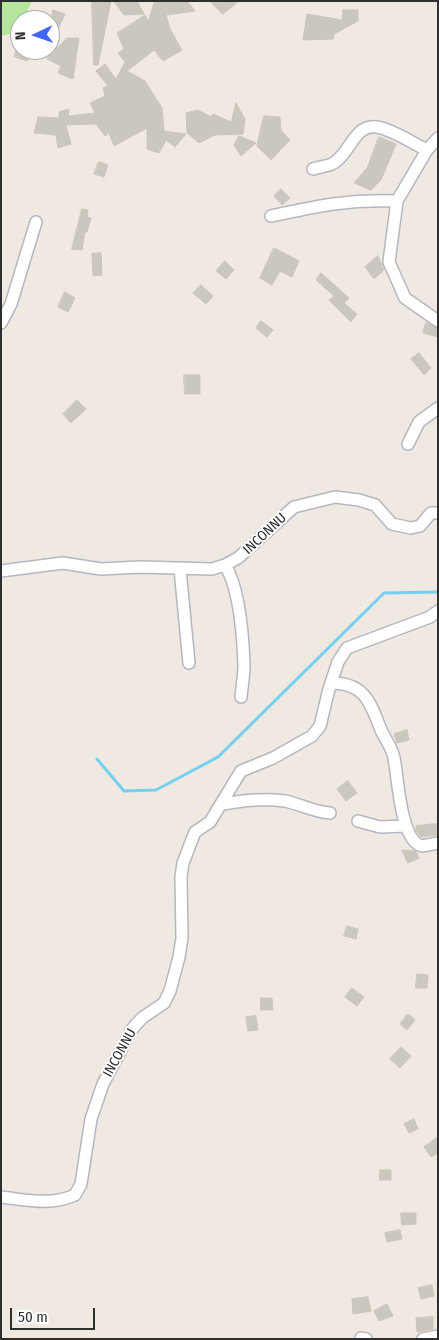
<!DOCTYPE html>
<html>
<head>
<meta charset="utf-8">
<style>
	body { margin:0 }
	#map { position:relative; width:439px; height:1340px; overflow:hidden; background:#efe9e1; font-family:"Fira Sans Condensed",sans-serif }
	canvas { display:block }
	.frame { position:absolute; inset:0; border:2px solid #2e2e2e; pointer-events:none }
	.north { position:absolute; left:10px; top:10px; width:50px; height:50px; box-sizing:border-box; background:#fff; border:1px solid #ababab; border-radius:50%; rotate:267deg; font-size:14px; font-weight:700; line-height:20px; text-align:center; color:#2e2e2e }
	.north::after { content:''; display:block; margin:auto; width:18px; height:22px; background:#4264fb; clip-path:polygon(50% 0,100% 100%,50% 72%,0 100%) }
	.scale { position:absolute; left:10px; top:1308px; width:85px; height:22px; box-sizing:border-box; border:2px solid #2e2e2e; border-top:0; padding-left:6px; font-size:15px; line-height:18px; white-space:nowrap; color:#2e2e2e; -webkit-text-stroke:4px #fff; paint-order:stroke }
</style>
</head>
<body>
<div id="map">
<canvas width="439" height="1340"></canvas>
<div class="frame"></div>
<div class="north">N</div>
<div class="scale">50 m</div>
</div>
<script>
const g = document.querySelector('canvas').getContext('2d');
g.lineJoin = 'round';
function paint(path, color) {
  g.fillStyle = color;
  g.fill(path, 'evenodd');
}
function stroke(path, color, width, dash) {
  g.strokeStyle = color;
  g.lineWidth = width;
  g.lineCap = dash ? 'butt' : 'round';
  g.setLineDash(dash || []);
  g.stroke(path);
}
function write(font, color, halo, rows, align = 'center') {
  g.font = font + ' "Fira Sans Condensed",sans-serif';
  g.lineWidth = 4;
  g.setLineDash([]);
  g.textBaseline = 'middle';
  g.strokeStyle = halo;
  g.fillStyle = color;
  for (const [text, x, y, turn = 0] of rows) {
    g.save();
    g.translate(x, y);
    g.rotate((+turn || 0) * Math.PI / 180);
    g.textAlign = isNaN(turn) ? turn : align;
    if (halo) g.strokeText(text, 0, 0);
    g.fillText(text, 0, 0);
    g.restore();
  }
}
paint(new Path2D(`
	M1,1h31l-9,19h-3l-2,12 -17,4z`), '#b6e59e');
stroke(new Path2D(`
	M97,759l27,32 32,-1 62,-33 166,-164 54,-1`), '#75cff0', 3);
const building = new Path2D(`
	M92,1h19l-13,64h-4z
	M114,1h23l7,13 -20,1z
	M155,1h32l8,10 -29,4 4,14 12,21 -19,11 -9,-11 -27,21 18,10 17,27 2,23 22,3 -11,13 -9,-7 -7,13 -12,-4v-21l-33,18 -5,-13 -4,3 -9,-12 -30,1 5,19 -13,4 -2,-13 -22,-2 4,-16 21,1v-6l10,-3 -1,7 27,-3 -5,-10 15,-7 -2,-8 5,-2 -12,-15 9,-7 11,15 9,-17 -7,-9 6,-4 -7,-16 28,-18 3,6z
	M210,1h29l-16,13z
	M53,10l12,4 -6,13 -8,-3z
	M343,10h15v11l-24,13 -1,5 -30,1 4,-26 35,6z
	M67,38h12l-6,41 -15,-6 3,-7 -14,-7z
	M16,47l4,3 14,3 -7,8 -12,-4z
	M236,103l9,16 -2,15 -28,1 -16,8 -12,-10 -1,-20 12,-3 13,7 2,-3 18,8z
	M264,116l16,1 1,13 9,10 -19,20 -14,-14z
	M239,136l17,7 -15,13 -7,-11z
	M379,137l17,7 -15,36 -10,10 -17,-7 13,-15z
	M99,162l9,3 -4,12 -10,-3z
	M281,189l9,9 -8,7 -8,-9z
	M82,209l6,1 -1,7 4,1 -4,14h-2l-3,18 -10,-1z
	M274,248l25,13 -7,16 -12,-6 -8,14 -12,-7z
	M101,253l1,22 -9,1 -1,-22z
	M378,256l6,14 -10,9 -9,-12z
	M225,261l9,9 -8,9 -10,-8z
	M321,273l28,25 -5,5 13,11 -6,8 -22,-22 5,-4 -18,-16z
	M201,285l12,11 -7,8 -13,-11z
	M65,292l10,6 -7,14 -10,-5z
	M261,321l12,9 -6,7 -11,-9z
	M426,323l12,5v9l-15,-4z
	M419,353l12,15 -7,7 -13,-16z
	M184,375h16v19h-15z
	M77,400l9,9 -15,14 -8,-9z
	M407,730l2,10 -12,3 -3,-9z
	M348,781l9,12 -11,8 -9,-12z
	M436,824l1,11 -16,2 -5,-7v-4z
	M402,850l14,1 3,7 -11,5z
	M347,926l11,3 -2,10 -12,-3z
	M417,974l11,1 -1,13h-11z
	M352,988l12,9 -7,9 -12,-9z
	M261,998h11l1,12h-12z
	M408,1014l7,6 -8,10 -7,-6z
	M256,1016l2,14 -10,1 -2,-14z
	M401,1047l10,9 -11,12 -10,-9z
	M414,1119l4,10 -9,4 -5,-9z
	M438,1137v16l-7,4 -7,-10z
	M380,1170h11v10h-11z
	M401,1213h15v11l-14,1z
	M400,1230l2,9 -15,3 -2,-9z
	M432,1285l2,11 -13,3 -3,-11z
	M368,1297l3,14 -18,3 -1,-15z
	M387,1304l6,12 -14,5 -5,-10z
	M433,1317v12l-16,3 -1,-14z`);
paint(building, '#cbc7bf');
stroke(building, '#cbc5ba', 1);
const minor = new Path2D(`
	M438,138l-11,12 -30,51 -8,61 16,36 33,23
	M313,169c6,-2 14,-3 19,-5 18,-9 22,-41 45,-37 17,3 35,16 50,23
	M271,216c46,-10 78,-17 126,-15
	M1,323l10,-19 25,-82
	M408,444l11,-22 19,-14
	M225,565c15,24 18,72 19,100 0,11 -2,21 -3,32
	M180,569l9,94
	M1,571l62,-8 38,6 40,-2 71,2 13,-4 13,-7 56,-51 41,-10 24,3 16,5 17,19 19,4 9,-2 11,-13h7
	M331,683c34,0 39,19 50,47 4,9 11,17 13,28 4,18 6,83 28,88l16,-3
	M223,804c21,-4 41,-6 62,-3 15,3 29,11 45,12
	M358,821l22,6 26,-1
	M1,1197c26,3 50,9 74,-2l6,-11 10,-65 12,-35 29,-55 10,-11 22,-15 6,-12 9,-34 3,-19 -1,-61 2,-14 12,-31 15,-10 31,-51 32,-13 39,-22 8,-10 9,-37 9,-27 9,-14 83,-31 8,-6
	M361,1338l5,1
	M423,1339l15,-3`);
stroke(minor, '#b4b7c1', 14);
stroke(minor, '#fff', 11);
write('14px', '#2e2e2e', '#fff', [
	["INCONNU",265,534,-43],
	["INCONNU",120,1053,-61]
]);
</script>
</body>
</html>
